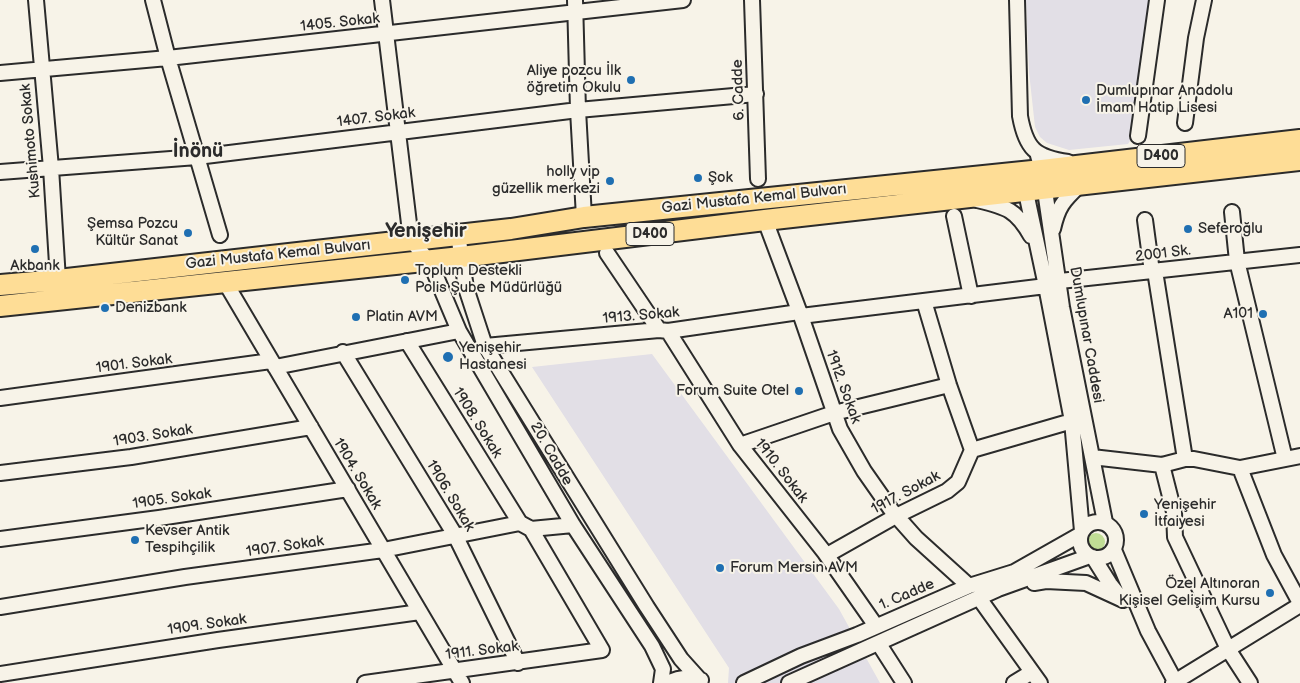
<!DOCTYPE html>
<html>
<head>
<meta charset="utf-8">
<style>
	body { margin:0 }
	canvas { display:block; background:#f7f3e8 }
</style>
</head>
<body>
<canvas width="1300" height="683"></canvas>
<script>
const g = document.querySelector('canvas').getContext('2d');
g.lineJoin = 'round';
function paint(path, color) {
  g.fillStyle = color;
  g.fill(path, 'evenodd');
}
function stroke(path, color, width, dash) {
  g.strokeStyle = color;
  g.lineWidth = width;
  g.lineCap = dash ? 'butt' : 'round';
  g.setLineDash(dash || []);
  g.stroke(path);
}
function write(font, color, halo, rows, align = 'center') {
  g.font = font + ' "Balsamiq Sans",sans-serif';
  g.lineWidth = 4;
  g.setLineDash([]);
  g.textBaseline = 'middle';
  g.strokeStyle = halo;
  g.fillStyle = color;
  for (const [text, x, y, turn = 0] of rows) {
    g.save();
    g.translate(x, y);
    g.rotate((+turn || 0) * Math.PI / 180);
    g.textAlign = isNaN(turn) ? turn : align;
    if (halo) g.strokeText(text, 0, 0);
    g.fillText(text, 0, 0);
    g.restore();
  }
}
paint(new Path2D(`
	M1026,0h125l-16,133 -7,11 -59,6 -22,-7 -7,-6 -5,-10 -6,-55z
	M652,354l187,255 41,74h-152l1,-15 -197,-301z`), '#e2dfe6');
paint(new Path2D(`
	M1087 542a9 9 0 1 1 18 0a9 9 0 1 1-18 0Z`), '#c0dd95');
const minor = new Path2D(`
	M36,0l15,168 7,112
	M153,0l15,58 52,177
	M382,0l29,240 16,19 8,15 24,57 114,194 79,121 11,23 -2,14
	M575,0l3,110 6,107
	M752,0l6,179
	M1017,0l3,116c6,33 15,41 48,46
	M0,73l168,-15 515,-58
	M1185,123l11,-85 8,-38
	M1138,136l19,-136
	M1037,152l5,18 20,137 43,215
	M0,172l197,-15 381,-47 178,-16
	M1024,183l22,103 26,135 10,110
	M977,200c29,7 39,9 54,36
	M1232,212l5,49 48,198
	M954,216l17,80
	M765,220l36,96 39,113 24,42 28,40 24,27 53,48
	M1145,220l7,52
	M1053,229c5,-22 10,-28 26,-43
	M458,234l8,54 19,58 162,261 34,52 18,20
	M607,253l52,77
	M1155,271l30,188
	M1060,281l240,-26
	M225,282l237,401
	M924,301l25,84 23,65
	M801,316l245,-30
	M668,331l72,114 85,108 51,73
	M407,341l113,182
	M485,346l174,-16 9,1 131,-19
	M343,352l112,183 63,128
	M275,367l184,-36
	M0,398l271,-37
	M740,445l94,-32 115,-28
	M1092,457l70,8 23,-6h9l46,9 60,-12
	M1162,465l12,47 1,25 53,112 22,34
	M1240,468l34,87 26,48
	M0,473l131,-16 180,-30
	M1080 540a18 18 0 1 1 36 0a18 18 0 1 1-36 0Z
	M0,539l159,-21 189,-29
	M1114,550l34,81 28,52
	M827,555l69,-39 51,-25 11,-9 14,-32 100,-29
	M1093,557l17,27 11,14
	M1034,583l12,-2 40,2 37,17
	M979,598l61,85
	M0,607l185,-30 198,-27 137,-27 11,6 42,-4
	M879,644l25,39
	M0,674l218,-34 202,-28
	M365,683l237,-33 -71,-121
	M668,683c11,-6 21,-7 33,-3
	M744,683l57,-27 56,-21 112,-49 45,-14 67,-38
	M789,683l209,-94 92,-33
	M1014,683l18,-11
	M1173,683l127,-78`);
const highway = new Path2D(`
	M0,285l58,-5 453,-51 73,-12 458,-47 258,-30
	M0,306l461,-49 304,-37 535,-60`);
stroke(minor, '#2b2b2b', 18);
stroke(highway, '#2b2b2b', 24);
stroke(minor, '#f7f3e8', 14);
stroke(highway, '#fedd96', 20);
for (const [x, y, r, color] of [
	[631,80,5,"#1f6fb2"],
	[1086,100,5,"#1f6fb2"],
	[698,178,5,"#1f6fb2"],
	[610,181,5,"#1f6fb2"],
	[1188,229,5,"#1f6fb2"],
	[188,233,5,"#1f6fb2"],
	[35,249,5,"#1f6fb2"],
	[405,280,5,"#1f6fb2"],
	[105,308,5,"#1f6fb2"],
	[1263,314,5,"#1f6fb2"],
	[356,317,5,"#1f6fb2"],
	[448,357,6,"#1f6fb2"],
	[799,391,5,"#1f6fb2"],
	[1144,514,5,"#1f6fb2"],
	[135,540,5,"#1f6fb2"],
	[720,568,5,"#1f6fb2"],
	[1270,593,5,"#1f6fb2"]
]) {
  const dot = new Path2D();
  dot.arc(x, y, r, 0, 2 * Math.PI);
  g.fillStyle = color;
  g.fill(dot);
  stroke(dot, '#f7f3e8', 2);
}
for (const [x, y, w] of [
	[1161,156,48],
	[650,234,48]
]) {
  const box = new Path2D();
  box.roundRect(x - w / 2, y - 11.5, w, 23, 4);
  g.fillStyle = '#f7f3e8';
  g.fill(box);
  stroke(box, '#2b2b2b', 1);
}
write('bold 14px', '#2b2b2b', null, [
	["D400",1161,156],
	["D400",650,234]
]);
write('15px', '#2b2b2b', '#f7f3e8', [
	["1405. Sokak",340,23,-6],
	["6. Cadde",739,90,-92],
	["1407. Sokak",376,118,-7],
	["Kushimoto Sokak",31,141,-95],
	["Gazi Mustafa Kemal Bulvarı",754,199,-6],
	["2001 Sk.",1163,254,-7],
	["Gazi Mustafa Kemal Bulvarı",278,255,-6],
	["1913. Sokak",641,316,-5],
	["Dumlupınar Caddesi",1086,335,80],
	["1901. Sokak",134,364,-7],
	["1912. Sokak",843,387,70],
	["1908. Sokak",477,423,58],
	["1903. Sokak",153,436,-9],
	["20. Cadde",551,454,60],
	["1910. Sokak",781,471,52],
	["1904. Sokak",357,474,59],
	["1917. Sokak",906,493,-28],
	["1906. Sokak",450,496,59],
	["1905. Sokak",172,499,-8],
	["1907. Sokak",285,547,-8],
	["1. Cadde",907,595,-23],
	["1909. Sokak",207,625,-8],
	["1911. Sokak",482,651,-7]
]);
write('15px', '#2b2b2b', '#f7f3e8', [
	["Aliye pozcu İlk",621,71,"right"],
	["öğretim Okulu",621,88,"right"],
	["Dumlupınar Anadolu",1096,91],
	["İmam Hatip Lisesi",1096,108],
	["holly vip",600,172,"right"],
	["güzellik merkezi",600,189,"right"],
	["Şok",708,178],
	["Şemsa Pozcu",178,224,"right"],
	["Kültür Sanat",178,241,"right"],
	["Seferoğlu",1198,229],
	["Akbank",35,266,"center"],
	["Toplum Destekli",415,271],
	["Polis Şube Müdürlüğü",415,288],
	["Denizbank",115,308],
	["A101",1253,314,"right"],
	["Platin AVM",366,317],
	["Yenişehir",459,348],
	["Hastanesi",459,365],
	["Forum Suite Otel",789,391,"right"],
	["Yenişehir",1154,505],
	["İtfaiyesi",1154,522],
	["Kevser Antik",145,531],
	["Tespihçilik",145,548],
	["Forum Mersin AVM",730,568],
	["Özel Altınoran",1260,584,"right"],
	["Kişisel Gelişim Kursu",1260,601,"right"]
], 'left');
write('bold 20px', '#2b2b2b', '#f7f3e8', [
	["İnönü",198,152],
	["Yenişehir",426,232]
]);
</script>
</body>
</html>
